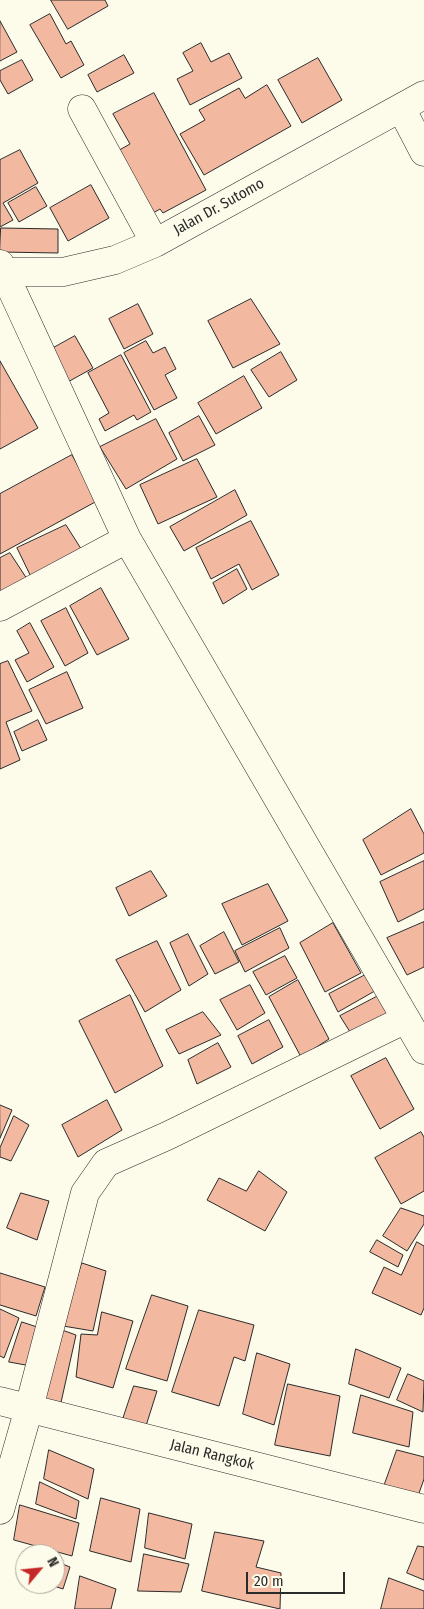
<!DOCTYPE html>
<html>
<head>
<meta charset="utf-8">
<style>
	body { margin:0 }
	#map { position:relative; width:424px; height:1609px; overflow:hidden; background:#fdfbea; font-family:"Fira Sans Condensed",sans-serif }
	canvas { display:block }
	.north { position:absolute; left:15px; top:1544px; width:50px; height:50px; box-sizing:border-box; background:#fdfbea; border:1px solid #a9a89e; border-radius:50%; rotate:62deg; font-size:14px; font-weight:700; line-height:20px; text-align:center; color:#2b2b2b }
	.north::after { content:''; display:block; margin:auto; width:18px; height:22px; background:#c62828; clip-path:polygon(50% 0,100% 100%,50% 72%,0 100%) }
	.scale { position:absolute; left:246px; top:1572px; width:99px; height:22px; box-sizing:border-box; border:2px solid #2b2b2b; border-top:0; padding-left:6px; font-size:15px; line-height:18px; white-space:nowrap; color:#2b2b2b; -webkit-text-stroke:4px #fdfbea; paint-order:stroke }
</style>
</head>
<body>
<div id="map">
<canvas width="424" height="1609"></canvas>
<div class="north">N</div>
<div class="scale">20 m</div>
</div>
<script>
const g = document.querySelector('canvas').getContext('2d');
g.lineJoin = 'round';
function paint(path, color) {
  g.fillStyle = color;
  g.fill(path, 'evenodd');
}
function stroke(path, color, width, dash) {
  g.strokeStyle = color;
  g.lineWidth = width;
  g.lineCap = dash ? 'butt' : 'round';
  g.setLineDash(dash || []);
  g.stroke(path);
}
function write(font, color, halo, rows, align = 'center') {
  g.font = font + ' "Fira Sans Condensed",sans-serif';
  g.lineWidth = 4;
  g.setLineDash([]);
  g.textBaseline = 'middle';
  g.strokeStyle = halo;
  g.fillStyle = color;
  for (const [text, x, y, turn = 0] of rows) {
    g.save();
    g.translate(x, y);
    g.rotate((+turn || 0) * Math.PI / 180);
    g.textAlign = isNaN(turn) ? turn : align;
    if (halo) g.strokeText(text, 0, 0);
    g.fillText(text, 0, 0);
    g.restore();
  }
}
const building = new Path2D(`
	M51,0h54l3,6 -40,23z
	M50,14l16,30 5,-3 13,24 -23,13 -31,-53z
	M0,21l17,31 -17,9z
	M201,43l10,19 18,-9 13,25 -52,27 -13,-26 16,-8 -10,-18z
	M124,55l10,18 -37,19 -9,-17z
	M318,58l24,42 -40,23 -24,-43z
	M22,60l11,20 -25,14 -8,-14v-9z
	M267,85l24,41 -87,49 -24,-41 25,-14 -6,-10 40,-22 6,10z
	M154,93l52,97 -43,23 -3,-4 -12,7 -34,-63 16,-9 -17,-30z
	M20,150l18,33 -35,20 10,17 -13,7v-67z
	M91,185l18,33 -41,23 -18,-33z
	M36,187l11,19 -28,16 -11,-19z
	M1,228l57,1v24l-58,-1z
	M251,299l29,45 -47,24 -25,-47z
	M138,304l15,30 -29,15 -15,-30z
	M75,336l18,32 -27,15 -18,-32z
	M146,341l7,12 12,-6 11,22 -11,6 12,23 -23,12 -30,-57z
	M281,352l16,28 -28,17 -18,-27z
	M121,355l30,57 -14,8 -3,-5 -29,16 -6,-12 10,-6 -21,-40z
	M0,361l38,67 -38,21z
	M244,376l18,32 -46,26 -18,-31z
	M199,416l16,29 -32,16 -14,-28z
	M156,419l21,40 -51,30 -26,-42z
	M72,455l25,46 -97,53v-60z
	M197,459l20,38 -59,27 -18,-39z
	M235,490l12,25 -63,36 -14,-24z
	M251,521l28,54 -27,15 -13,-26 -28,15 -15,-31z
	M66,525l19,30 -51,28 -17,-35z
	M10,553l21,32 -31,17v-44z
	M237,569l10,20 -24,15 -10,-21z
	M101,588l28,51 -32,16 -27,-49z
	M66,608l22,45 -23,13 -24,-45z
	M30,623l24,44 -27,15 -12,-22 14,-7 -12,-22z
	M8,661l24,50 -26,11 14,38 -20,9v-105z
	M67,672l16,36 -37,16 -17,-34z
	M38,720l9,20 -25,11 -8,-19z
	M411,809l13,25v19l-43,22 -18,-35z
	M424,861v48l-26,13 -18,-40z
	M151,871l16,25 -38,20 -13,-28z
	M268,884l20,37 -46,24 -20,-41z
	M424,922v45l-17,8 -20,-37z
	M333,923l28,50 -36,19 -25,-49z
	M280,928l9,20 -44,24 -10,-21z
	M224,932l15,30 -24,12 -15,-28z
	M188,934l20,40 -19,12 -19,-43z
	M157,941l24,49 -36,22 -29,-52z
	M285,956l12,22 -31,17 -13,-23z
	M371,972l9,16 -42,24 -9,-18z
	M298,980l31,59 -28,18 -32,-60z
	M250,985l15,28 -28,17 -17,-30z
	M382,994l11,21 -41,20 -12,-19z
	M130,995l33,71 -48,27 -36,-72z
	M203,1012l18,23 -42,19 -13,-24z
	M269,1020l14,27 -31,17 -14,-28z
	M218,1043l13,24 -34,17 -9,-24z
	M386,1058l28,51 -34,20 -29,-53z
	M107,1100l15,30 -44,27 -16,-32z
	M0,1105l12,5 -12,28z
	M14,1116l15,9 -18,36 -11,-4v-9z
	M421,1132l3,5v54l-23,13 -26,-46z
	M259,1171l28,21 -22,39 -58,-31 12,-22 27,13z
	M21,1193l28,8 -12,39 -30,-12z
	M401,1208l23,8v8l-17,27 -24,-15z
	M377,1240l26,15 -5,12 -28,-15z
	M417,1242l7,4v62l-3,7 -49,-22 12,-26 17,8z
	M82,1263l24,8 -13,60 -30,-5z
	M0,1273l45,14 -9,29 -36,-11z
	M152,1295l36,11 -21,75 -41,-12z
	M0,1309l19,9 -15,40 -4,-2z
	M199,1310l55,15 -9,36 -11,-4 -15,49 -47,-14z
	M102,1312l31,9 -20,67 -37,-11 5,-43 16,1z
	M22,1322l21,7 -12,37 -22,-4z
	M62,1330l14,5 -16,72 -18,-4z
	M356,1349l45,19 -12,30 -40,-14z
	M257,1353l33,11 -16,61 -31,-11z
	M408,1374l16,7 -1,31 -26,-12z
	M288,1384l52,12 -10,60 -55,-11z
	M134,1386l23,5 -12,38 -24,-4z
	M361,1395l52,17 -4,35 -56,-14z
	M49,1450l45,19 -6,30 -44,-20z
	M397,1450l27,7v22l-6,17 -36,-4z
	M40,1482l39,19 -3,18 -40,-15z
	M101,1498l39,11 -9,53 -41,-11z
	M20,1505l59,18 -7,33 -58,-16z
	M149,1513l43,11 -7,35 -40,-11z
	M215,1532l49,9 -8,26 25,6 -1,36 -78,-18z
	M418,1546l6,1v33l-17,-7z
	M144,1554l45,10 -8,28 -43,-1z
	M55,1561l15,6 -7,22 -15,-5h7z
	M80,1576l36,13 -5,20h-36z
	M389,1578l35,13v18h-43z`);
paint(building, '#f2b8a0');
stroke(building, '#2b2b2b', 1);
const minor = new Path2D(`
	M401,108l23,44
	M82,109l73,134
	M0,264l127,275 297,511
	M0,272h63l52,-12 40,-17 269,-148
	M0,607l127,-68
	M0,1401l424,108
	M0,1510l29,-102 56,-215 21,-30 61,-27 239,-117`);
stroke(minor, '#2b2b2b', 29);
stroke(minor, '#fdfbea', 28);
write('15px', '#2b2b2b', '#fdfbea', [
	["Jalan Dr. Sutomo",219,207,-29],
	["Jalan Rangkok",212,1455,14]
]);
</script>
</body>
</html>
